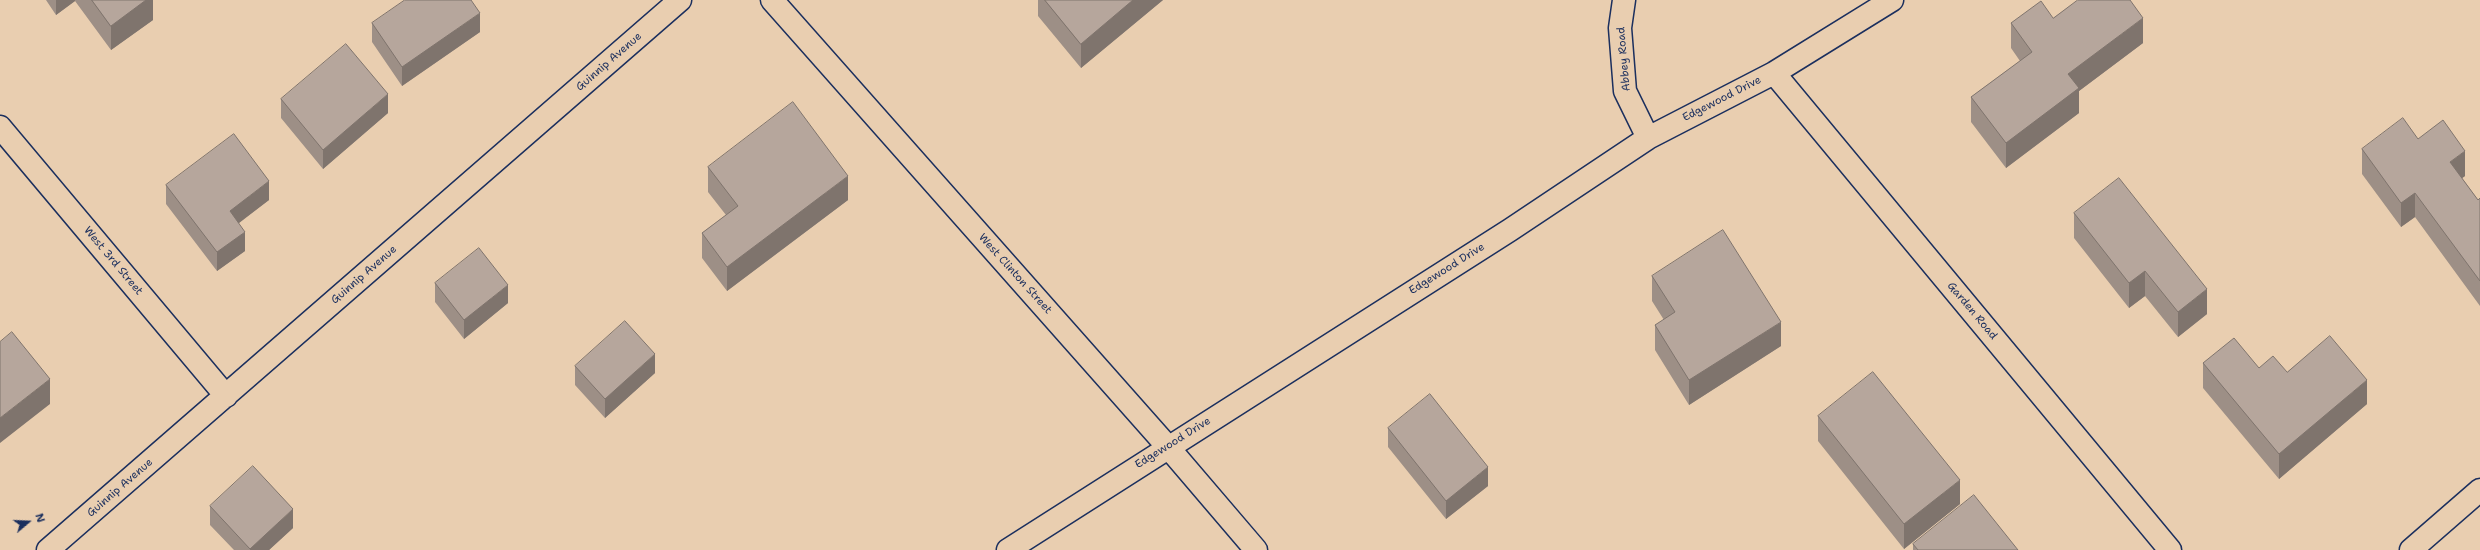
<!DOCTYPE html>
<html>
<head>
<meta charset="utf-8">
<style>
	body { margin:0 }
	#map { position:relative; width:2480px; height:550px; overflow:hidden; background:#e9ceb0; font-family:"Shantell Sans",sans-serif }
	canvas { display:block }
	.north { position:absolute; left:8px; top:502px; width:40px; height:40px; -webkit-text-stroke:3px #e9ceb0; paint-order:stroke; rotate:71deg; font-size:11px; font-weight:700; line-height:16px; text-align:center; color:#1b2f5e }
	.north::after { content:''; display:block; margin:auto; width:14px; height:18px; background:#1b2f5e; clip-path:polygon(50% 0,100% 100%,50% 72%,0 100%) }
</style>
</head>
<body>
<div id="map">
<canvas width="2480" height="550"></canvas>
<div class="north">N</div>
</div>
<script>
const g = document.querySelector('canvas').getContext('2d');
g.lineJoin = 'round';
function stroke(path, color, width, dash) {
  g.strokeStyle = color;
  g.lineWidth = width;
  g.lineCap = dash ? 'butt' : 'round';
  g.setLineDash(dash || []);
  g.stroke(path);
}
function paint(path, color) {
  g.fillStyle = color;
  g.fill(path, 'evenodd');
}
function write(font, color, halo, rows, align = 'center') {
  g.font = font + ' "Shantell Sans",sans-serif';
  g.lineWidth = 3.5;
  g.setLineDash([]);
  g.textBaseline = 'middle';
  g.strokeStyle = halo;
  g.fillStyle = color;
  for (const [text, x, y, turn = 0] of rows) {
    g.save();
    g.translate(x, y);
    g.rotate((+turn || 0) * Math.PI / 180);
    g.textAlign = isNaN(turn) ? turn : align;
    if (halo) g.strokeText(text, 0, 0);
    g.fillText(text, 0, 0);
    g.restore();
  }
}
const minor = new Path2D(`
	M772,0l396,447 88,103
	M1624,0l-4,28 5,63 23,47
	M1774,73l396,477
	M0,127l226,269
	M48,550l632,-550
	M1008,550l502,-320 138,-92 126,-65 118,-73
	M2411,550l69,-60`);
stroke(minor, '#1b2f5e', 25);
stroke(minor, '#e9ceb0', 22);
paint(new Path2D(`
	M46,0h107v20l-42,30 -36,-49 -19,14z
	M1038,0h125l-82,68 -43,-52z
	M2053,18l90,25 -64,48v22l-73,55 -35,-46v-25l49,-36 -9,-13v-25z
	M372,23l108,9 -78,54 -30,-44z
	M281,99l107,14 -65,56 -42,-51z
	M2418,139l47,37 -3,2 16,22 2,-2v108l-65,-89 -14,10 -39,-53v-25z
	M708,167l140,33 -121,91 -25,-33v-25l24,-18 -18,-23z
	M166,185l103,15 -31,23 7,28 -28,20 -51,-67z
	M2074,213l133,101 -29,23 -33,-41 -16,12 -55,-70z
	M1652,276l129,70 -92,59 -34,-55v-25l9,-5 -12,-19z
	M435,283l73,20 -44,36 -29,-37z
	M2203,363l56,5 28,4 80,32 -88,75 -76,-91z
	M575,366l80,7 -50,45 -30,-33z
	M1818,416l142,88 -56,45 -86,-108z
	M1388,428l100,58 -42,33 -58,-72z
	M210,506l83,22 -24,22h-35l-24,-25z
	M1913,544l105,6h-105z`), '#9d8f86');
paint(new Path2D(`
	M56,0h19v1l-19,14z
	M146,0h7v20l-42,30v-24z
	M1133,0h30l-82,68v-24z
	M480,13v19l-78,54v-19z
	M2143,18v25l-64,48v22l-73,55v-25l62,-69z
	M388,94v19l-65,56v-19z
	M2465,151v25l-15,11v-25z
	M848,176v24l-121,91v-24z
	M269,181v19l-39,30v-19z
	M2415,193v24l-14,10v-24z
	M245,232v19l-28,20v-19z
	M2145,271v25l-16,12v-25z
	M508,285v18l-44,36v-19z
	M2207,289v25l-29,23v-25z
	M1781,322v24l-92,59v-25z
	M655,354v19l-50,45v-19z
	M50,379v25l-50,39v-25z
	M2367,380v24l-88,75v-25z
	M1488,467v19l-42,33v-18z
	M1960,480v24l-56,45v-25z
	M293,509v19l-24,22h-19v-1z`), '#7f746d');
const building = new Path2D(`
	M92,0h54l-35,26z
	M405,0h66l9,13 -78,54 -30,-44z
	M1045,0h88l-52,44z
	M2078,0h52l13,18 -75,56 11,14 -73,55 -35,-46 61,-45 -21,-29 30,-22 12,17z
	M346,44l42,50 -65,56 -42,-51z
	M793,102l55,74 -121,91 -25,-34 36,-27 -30,-39z
	M2403,118l15,21 25,-19 22,31 -15,11 28,38 2,-2v83l-65,-88 -14,10 -39,-54z
	M234,134l35,47 -39,30 15,21 -28,20 -51,-67z
	M2119,178l88,111 -29,23 -33,-41 -16,12 -55,-70z
	M1723,230l58,92 -92,58 -34,-55 20,-13 -23,-36z
	M479,248l29,37 -44,35 -29,-37z
	M625,321l30,33 -50,45 -30,-33z
	M12,332l38,47 -50,39v-76z
	M2330,336l37,44 -88,74 -76,-91 31,-25 25,30 14,-12 14,16z
	M1873,372l87,108 -56,44 -86,-108z
	M1430,394l58,73 -42,34 -58,-73z
	M253,466l40,43 -43,40 -40,-43z
	M1974,495l44,55h-100l-5,-6z`);
paint(building, '#b6a69c');
stroke(building, '#7f746d', 1);
write('11px', '#1b2f5e', '#e9ceb0', [
	["Abbey Road",1624,59,-95],
	["Guinnip Avenue",609,62,-41],
	["Edgewood Drive",1722,99,-27],
	["West 3rd Street",113,261,50],
	["Edgewood Drive",1447,269,-32],
	["West Clinton Street",1015,274,48],
	["Guinnip Avenue",364,275,-41],
	["Garden Road",1972,311,50],
	["Edgewood Drive",1173,443,-32],
	["Guinnip Avenue",120,488,-41]
]);
</script>
</body>
</html>
